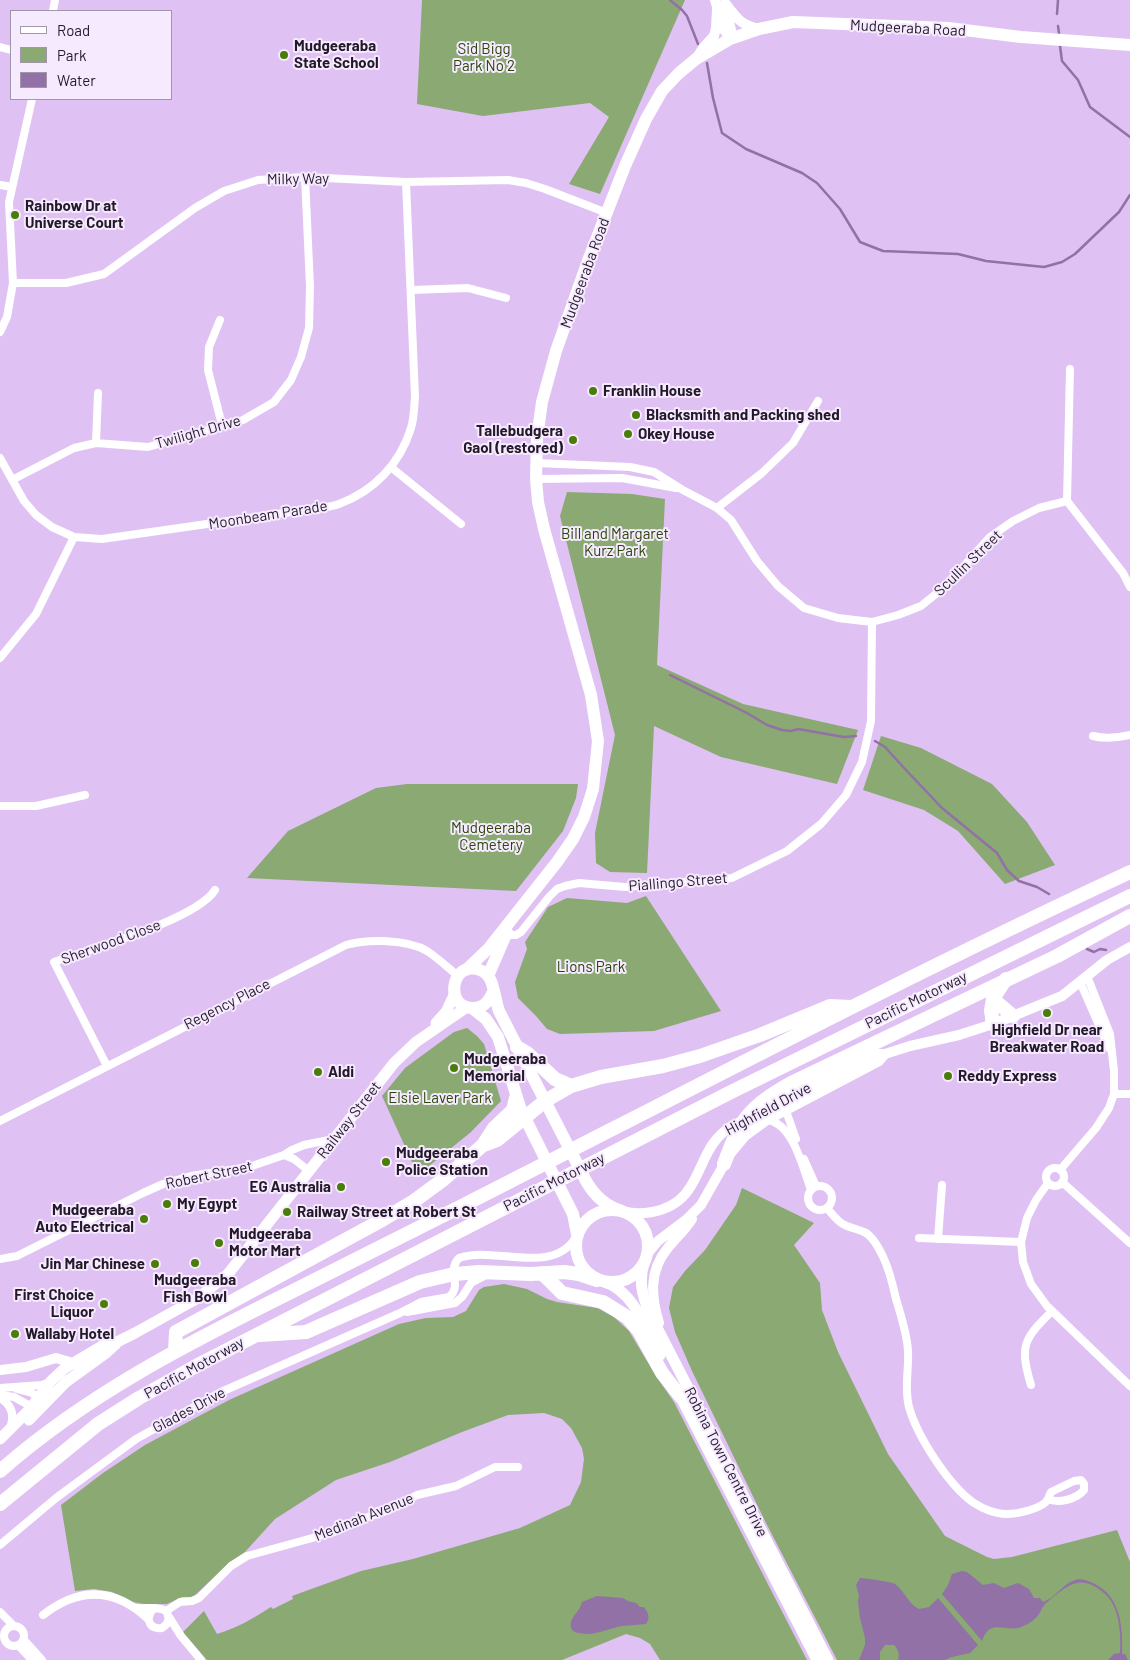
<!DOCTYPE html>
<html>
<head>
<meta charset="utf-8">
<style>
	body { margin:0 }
	#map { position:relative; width:1130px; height:1660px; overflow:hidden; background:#dfc1f3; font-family:Barlow,sans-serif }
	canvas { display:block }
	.legend { position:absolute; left:10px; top:10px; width:162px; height:90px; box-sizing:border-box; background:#f6eafe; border:1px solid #a296aa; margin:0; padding:6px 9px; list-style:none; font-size:15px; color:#24192b }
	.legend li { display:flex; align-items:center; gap:10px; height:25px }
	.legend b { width:25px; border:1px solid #a296aa }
</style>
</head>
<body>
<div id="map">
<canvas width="1130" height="1660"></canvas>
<ul class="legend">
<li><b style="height:6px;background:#fff"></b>Road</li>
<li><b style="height:14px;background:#8aa973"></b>Park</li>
<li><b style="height:14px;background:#9271a6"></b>Water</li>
</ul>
</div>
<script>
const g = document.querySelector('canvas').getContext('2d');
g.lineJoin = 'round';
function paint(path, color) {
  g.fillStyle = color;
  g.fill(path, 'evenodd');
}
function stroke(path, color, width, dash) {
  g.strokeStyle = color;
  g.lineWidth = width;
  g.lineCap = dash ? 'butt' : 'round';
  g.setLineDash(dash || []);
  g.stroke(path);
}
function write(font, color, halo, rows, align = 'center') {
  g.font = font + ' Barlow,sans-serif';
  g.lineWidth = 4;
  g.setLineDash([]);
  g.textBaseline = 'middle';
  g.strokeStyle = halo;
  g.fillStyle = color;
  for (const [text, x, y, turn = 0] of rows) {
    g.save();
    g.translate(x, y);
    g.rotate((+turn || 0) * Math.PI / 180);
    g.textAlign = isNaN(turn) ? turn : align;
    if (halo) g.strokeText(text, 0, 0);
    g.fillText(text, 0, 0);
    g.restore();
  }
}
paint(new Path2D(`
	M422,0h263l-85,194 -31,-10 40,-67 -19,-14 -107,13 -66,-12z
	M567,492l65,2 33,5 -8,166 86,39 115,26 -21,54 -116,-27 -67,-31 -7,147 -37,-1 -14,-9 -1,-30 20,-98 -55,-219z
	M881,736l40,12 71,36 35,38 28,43 -50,19 -47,-53 -34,-21 -61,-20z
	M407,784h171l-2,14 -13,33 -47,60 -269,-13 41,-47 88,-43z
	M646,896l75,115 -67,20 -94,3 -13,-5 -11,-13 -18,-18 -3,-16 12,-33 -2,-7 23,-35 19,-9 60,5z
	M467,1028l10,8 7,8 17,57 -30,31 -53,43 -36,-79 23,-28 49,-36z
	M742,1188l72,35 -20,22 26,38 2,27 16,42 50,102 57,82 42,21 7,2 18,-2 105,-27 13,32v98h-293l-72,-139 -73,-150 -17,-39 -6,-24 4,-21 12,-16 20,-21 31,-45z
	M504,1284l23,5 20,10 10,3 40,6 17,9 15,14 27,45 18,26 133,258h-147l-10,-16 -10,-6 -14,-4 -64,26h-355l-24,-28 21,-21 13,23c20,-6 37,-16 54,-27l2,2 20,-10 -1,-3 69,-25 52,-12 107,-31 50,-23 11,-23 3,-23 -2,-11 -11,-20 -9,-9 -18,-6 -36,2 -46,17 -72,30 -54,18 -61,39 -30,33 -16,11 -36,34h-11l-15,7h-23l-11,-2 -21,-10 -18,-3 -19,2 -14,-86 42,-32 42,-28 84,-45 170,-76 27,-6 27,-1 13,-6 13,-21 5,-3z`), '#8aa973');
paint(new Path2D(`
	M962,1571l5,1 16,13 11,-2 10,5 14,-5 11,6 5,9h6l3,4c13,-4 19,-18 32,-22 6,-2 13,1 18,3 28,13 30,44 29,71h3l3,6h-20l6,-6 6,-1c1,-18 0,-45 -14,-58 -26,-24 -39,-9 -61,9 -3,3 -4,7 -6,10 -5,7 -11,10 -18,13 -15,6 -31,-10 -39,14l-40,-47 6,-9 4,-11z
	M860,1578c4,0 33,4 35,6 10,7 13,20 24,25l10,-2 9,-9 40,47 -8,8 -18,4 -7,3h-47c2,-6 0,-11 -4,-15h-9l-5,7v8h-21l6,-15v-7l-5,-20 -2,-16 1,-6 -3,-11z
	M597,1596l26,2 5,3 8,2 4,4h4c4,6 7,10 2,17 -8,1 -16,1 -24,2 -17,3 -31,13 -49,5 -8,-11 7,-18 9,-29z`), '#9271a6');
stroke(new Path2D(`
	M670,0l12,10 5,6 11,28
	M1057,14l1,-14
	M1058,26l1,7
	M1060,46l2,15 16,19 12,27 40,30
	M707,63l6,35 9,35 24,16 56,24 15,10 23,26 20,33 23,9 75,3 28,7 58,6 18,-5 13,-8 44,-42 11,-17
	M670,675l77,38 20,12 15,5 9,1 7,-2 46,8 12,-1
	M875,741l10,6 20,22 37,39 55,45 10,17 12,11 18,6 12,7
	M1087,949l7,3 6,-3 6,1`), '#9271a6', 2.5);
stroke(new Path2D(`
	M53,11l2,-11
	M0,47l11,3
	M0,185l12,2
	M13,283h53l38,-9 91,-66 29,-17 34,-11 47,-3 101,5 102,-2 18,3 19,6 62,24
	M411,290l57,-2 38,10
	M220,320l-11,27 -1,23 14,55
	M0,332l7,-15 6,-34 -4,-81 23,-103
	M1070,369l-3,132 56,72 7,14
	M96,443l2,-50
	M0,458l24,43 12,14 16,12 22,10 28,2 210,-30c9,-1 19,-2 27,-5 35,-13 61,-40 72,-76 3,-9 3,-21 4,-31l-9,-215
	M536,463l94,4 24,5 27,17 36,19 14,12 26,41 21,25 26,22 34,10 34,4 26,-7 23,-9 26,-21 43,-48 23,-16 26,-13 28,-7
	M392,468l69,56
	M536,479l86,-1 54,10
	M12,480l62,-32 22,-5 52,4 95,-27 31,-18 17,-22 10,-23 8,-29 1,-42 -5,-109
	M717,508l45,-35 31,-30 25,-42
	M0,658l36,-44 38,-77
	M1093,736c12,3 25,2 37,-1
	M0,806h36l49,-11
	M506,935h10l5,-3 28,-35 8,-8 8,-3 14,-3 46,4 107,-9 55,-27 34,-27 25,-29 16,-33 9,-41 1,-99
	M1080,982l29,66
	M107,1066l-53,-104c36,-13 142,-42 161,-72
	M1114,1094h16
	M786,1111l10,28
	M767,1120c26,3 36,48 44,70
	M0,1121l346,-176c22,-6 61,-6 81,6 11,7 21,17 31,25
	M284,1155l10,4 15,12
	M804,1159l12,27
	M1046 1177a9 9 0 1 1 18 0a9 9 0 1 1-18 0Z
	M1060,1170l36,-42 13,-20 5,-14v-23l-4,-37 -23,-58
	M1062,1182l68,61
	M1048,1183l-12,17 -9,18 -6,24 2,20 8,22 16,22 83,80
	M808 1198a12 12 0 1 1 24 0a12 12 0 1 1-24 0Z
	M827,1208c4,5 8,10 13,14 7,6 16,6 24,10 9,4 16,18 20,27 6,13 9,27 12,40 5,17 11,34 12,52 1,19 -4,37 1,56 8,29 40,79 65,96 9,6 22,11 32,11 11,0 37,-5 42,-15 1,-2 2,-5 3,-7l23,-11 7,-1 3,4v6c-7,9 -26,14 -36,9
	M919,1238l102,4
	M938,1239l4,-54
	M0,1259l17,-3 126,-63 20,-9 28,-8 58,-9 35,-12 8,-5 12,-5 30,-6
	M407,1312l48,-9 7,-6 9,-14 15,-8
	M1031,1385c-12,-40 -7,-46 21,-74
	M0,1388l42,-3 8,-3
	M17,1389l15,4 6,5
	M0,1395l14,2 18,10
	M0,1398c12,7 15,17 10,30
	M0,1545l56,-47 80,-59 85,-47 179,-79 21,-11 28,-5c14,-11 -3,-26 10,-39 35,-13 93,19 117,-21
	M136,1608c10,1 22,-2 30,3 4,6 3,13 -4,17 -13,2 -17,-10 -9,-19
	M166,1611l14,-9 12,-1 7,-3 32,-32 16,-10 87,-24 19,-10 36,-12 28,-15 39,-9 39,-19h23
	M0,1612l13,13
	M43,1615c36,-28 71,-28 105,4
	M169,1617l12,19 20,24
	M4 1636a10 10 0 1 1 20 0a10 10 0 1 1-20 0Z
	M24,1640l18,20
	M19,1646l13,14`), '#fff', 8);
stroke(new Path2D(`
	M715,0l8,28 7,11
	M725,3c13,16 14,21 34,26
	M725,6l8,32
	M696,59l7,-11 11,-12 2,-8 1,-19
	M624,1212c26,4 53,-2 67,-26 14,-23 16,-45 41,-60l144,-72h9l25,-8 49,-11 34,-11 69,-28 45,-36 23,-13
	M647,1254l11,-13 29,-22 14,-14 29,-51 15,-18 22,-16 112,-59 6,-7
	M659,1323c-8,-26 -10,-52 8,-74 8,-10 18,-19 25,-30
	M0,1370l26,-3 30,-9 17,5`), '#fff', 10);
stroke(new Path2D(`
	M436,1023l10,-11 8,-17
	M645,1261c-7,18 -3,34 4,51l179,348
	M604,1282c29,8 43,48 56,73
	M677,1390l140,270
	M29,1420l37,-38 40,-29 10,-9
	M0,1439l29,-29 22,-29 14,-13 37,-22 17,-5 16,-8 63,-35 30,-24 166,-211 22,-21 51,-35`), '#fff', 11);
stroke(new Path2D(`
	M466,970l23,-22 68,-86 16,-23 11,-22 9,-28 5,-48 -7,-46 -47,-166 -6,-27 -2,-23 1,-41 5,-36 14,-51 33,-93 36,-92 21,-47 16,-28 17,-18 17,-14 34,-20 29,-10 34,-7 155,6 73,9 109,8
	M488,976l19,-44
	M493,992c-4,9 -9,16 -19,16 -31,1 -23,-49 6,-38 5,2 9,6 11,11 3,7 5,21 8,30l87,170c8,14 19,25 36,30
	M472,1008l14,11 12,18 23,73 52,104 4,20
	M576 1246a36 36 0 1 1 72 0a36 36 0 1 1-72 0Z`), '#fff', 12);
stroke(new Path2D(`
	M1006,979l-13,20 20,17
	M993,1024l-2,-13 2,-12
	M517,1047l10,6 28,26 16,7
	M484,1145l13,-5 48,-39 26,-15 30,-9 62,-11 37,-10 60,-21 70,-29 21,1
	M724,1164c17,-46 25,-57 67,-81l266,-127 73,-40
	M542,1273l20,20 41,9 24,15 12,14 23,42 19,24
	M260,1335l46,-3 114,-50 34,-8 25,-2 52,2 33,-2 15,2 18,6
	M175,1351l1,-19 206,-112 32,-19 30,-22 39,-34 11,-17 19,-18 3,-12
	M0,1471c87,-77 192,-130 295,-181 56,-28 112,-56 167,-84 222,-113 442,-229 668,-334
	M0,1504l98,-80 41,-26 57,-32 535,-274 399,-196`), '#fff', 14);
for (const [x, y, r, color] of [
	[284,55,5,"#4a7c08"],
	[15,215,5,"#4a7c08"],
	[593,391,5,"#4a7c08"],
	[636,415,5,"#4a7c08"],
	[628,434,5,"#4a7c08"],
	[573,440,5,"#4a7c08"],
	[1047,1013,5,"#4a7c08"],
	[454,1068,5,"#4a7c08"],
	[318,1072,5,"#4a7c08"],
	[948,1076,5,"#4a7c08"],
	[386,1162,5,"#4a7c08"],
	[341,1187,5,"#4a7c08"],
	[167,1204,5,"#4a7c08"],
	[287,1212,5,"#4a7c08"],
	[144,1219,5,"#4a7c08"],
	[219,1243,5,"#4a7c08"],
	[195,1263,5,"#4a7c08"],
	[155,1264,5,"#4a7c08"],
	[104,1304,5,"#4a7c08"],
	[15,1334,5,"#4a7c08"]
]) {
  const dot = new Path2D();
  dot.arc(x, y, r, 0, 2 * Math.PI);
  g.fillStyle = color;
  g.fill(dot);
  stroke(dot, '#f6eafe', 2);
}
write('15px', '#24192b', '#f6eafe', [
	["Mudgeeraba Road",908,28,3],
	["Milky Way",298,179,-1],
	["Mudgeeraba Road",585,273,-70],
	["Twilight Drive",198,432,-16],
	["Moonbeam Parade",268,515,-9],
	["Scullin Street",968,563,-44],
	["Piallingo Street",678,882,-5],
	["Sherwood Close",111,942,-20],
	["Pacific Motorway",916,1000,-26],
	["Regency Place",227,1004,-27],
	["Highfield Drive",768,1109,-28],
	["Railway Street",349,1120,-52],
	["Robert Street",209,1175,-12],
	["Pacific Motorway",554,1182,-27],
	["Pacific Motorway",194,1368,-29],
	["Glades Drive",189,1410,-28],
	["Robina Town Centre Drive",726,1462,63],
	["Medinah Avenue",364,1517,-22]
]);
write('bold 15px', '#24192b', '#f6eafe', [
	["Mudgeeraba",294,46],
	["State School",294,63],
	["Rainbow Dr at",25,206],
	["Universe Court",25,223],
	["Franklin House",603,391],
	["Blacksmith and Packing shed",646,415],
	["Tallebudgera",563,431,"right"],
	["Gaol (restored)",563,448,"right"],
	["Okey House",638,434],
	["Highfield Dr near",1047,1030,"center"],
	["Breakwater Road",1047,1047,"center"],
	["Mudgeeraba",464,1059],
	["Memorial",464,1076],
	["Aldi",328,1072],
	["Reddy Express",958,1076],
	["Mudgeeraba",396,1153],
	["Police Station",396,1170],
	["EG Australia",331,1187,"right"],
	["My Egypt",177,1204],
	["Mudgeeraba",134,1210,"right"],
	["Auto Electrical",134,1227,"right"],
	["Railway Street at Robert St",297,1212],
	["Mudgeeraba",229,1234],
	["Motor Mart",229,1251],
	["Jin Mar Chinese",145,1264,"right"],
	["Mudgeeraba",195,1280,"center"],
	["Fish Bowl",195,1297,"center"],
	["First Choice",94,1295,"right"],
	["Liquor",94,1312,"right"],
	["Wallaby Hotel",25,1334]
], 'left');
write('15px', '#294607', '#f6eafe', [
	["Sid Bigg",484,49],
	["Park No 2",484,66],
	["Bill and Margaret",615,534],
	["Kurz Park",615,551],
	["Mudgeeraba",491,828],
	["Cemetery",491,845],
	["Lions Park",591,967],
	["Elsie Laver Park",440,1098]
]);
</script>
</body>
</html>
